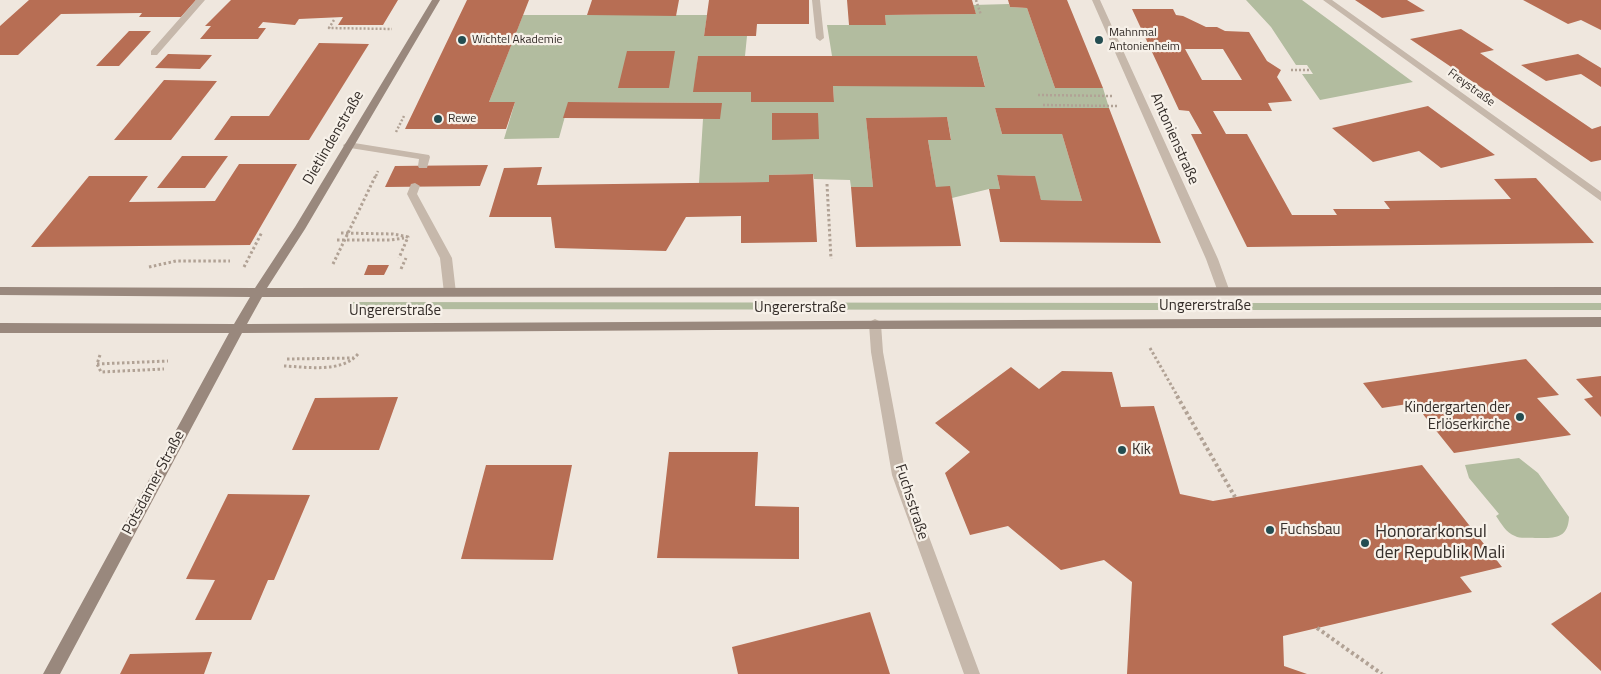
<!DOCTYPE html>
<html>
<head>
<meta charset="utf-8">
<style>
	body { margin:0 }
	canvas { display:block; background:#efe7de }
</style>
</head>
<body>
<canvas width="1601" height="674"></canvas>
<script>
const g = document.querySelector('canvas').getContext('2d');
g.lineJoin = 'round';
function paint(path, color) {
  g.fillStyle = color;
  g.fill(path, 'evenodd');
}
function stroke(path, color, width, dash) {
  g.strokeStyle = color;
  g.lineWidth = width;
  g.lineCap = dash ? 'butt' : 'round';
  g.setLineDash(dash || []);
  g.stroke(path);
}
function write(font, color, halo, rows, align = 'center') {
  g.font = font + ' "Titillium Web",sans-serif';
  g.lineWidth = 4.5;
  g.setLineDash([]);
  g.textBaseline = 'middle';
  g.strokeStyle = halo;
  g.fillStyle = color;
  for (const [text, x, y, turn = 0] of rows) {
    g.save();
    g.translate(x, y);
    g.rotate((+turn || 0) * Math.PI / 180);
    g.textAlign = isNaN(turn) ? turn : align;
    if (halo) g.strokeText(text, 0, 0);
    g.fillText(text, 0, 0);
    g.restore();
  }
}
paint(new Path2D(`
	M1246,0h56l111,82 -93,18 -18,-26h11l-6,-9h-11l-25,-38z
	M1009,4l1,3 17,1 28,80h48l6,20h-114l7,26h60l20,67 -41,-1 -7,-24 -37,-1 3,14h-11l-37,9 -3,-11h-13l-8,-47 23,-1 -4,-22 -81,1 7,69h-22l-1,-7 -36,-1 -1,-5 -44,1v7l-70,1 4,-64 18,-16 -152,-1 -10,36 -55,1 11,-37h-26l34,-87h184l-3,21h43l-2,20h-47l-4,36h57v10h83l-1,-16h152l-8,-30h-145l-5,-31h59l-1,-10 91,-1 -3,-9z
	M351,302l810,1 -3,7 -810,-1z
	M1187,303h414v7h-417z
	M1519,458l19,15 31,44c-1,23 -16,21 -34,21 -6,-1 -15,1 -20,-2 -9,-3 -14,-13 -19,-20l3,-2 -30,-36 -4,-13z`), '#b2bc9f');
paint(new Path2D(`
	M29,0h167l-15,17h-42l3,-4 -81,1 -43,41h-18v-29z
	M231,0h167l-15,25h-45l5,-8 -44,2 -4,6 -32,-3 -5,6h8l-8,11h-58l11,-13h-6z
	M467,0h62l-40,102h26l-9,27h-101z
	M592,0h87l-3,16 -89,-1z
	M709,0h100v24h-52l-1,12h-52z
	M847,0h125l4,14 -91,1 1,10h-37z
	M1008,0h59l36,88h-48l-28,-80 -17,-1z
	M1355,0h52l18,11 -43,7z
	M1523,0h78v30l-20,-10 -13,4z
	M1132,9h41l3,6 7,1 23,11h11l8,4 24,1 18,29 14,9 -4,7 15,24 -24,2 4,8h-59l13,23h21l45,81h45l-4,-6h57l-6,-8 127,-2 -17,-20 42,-1 58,65 -347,4 -56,-113h11l-13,-23 -10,-1zM1185,49h38l19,31h-40z
	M1461,29l33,21 -14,3 112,76 9,-3v34l-10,2 -181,-123z
	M129,31h22l-32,35h-23z
	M319,43l50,1 -60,96h-95l17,-24h38z
	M627,51h48l-6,37h-51z
	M168,54l44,1 -12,14 -45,-1z
	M1578,54l23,14v19l-20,-13 -35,7 -25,-16z
	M698,56h279l8,31 -152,-1 1,16h-83v-10h-58z
	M164,80l53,1 -46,59h-57z
	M568,102l154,1 -2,16 -157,-1z
	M1428,106l67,49 -54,13 -22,-17 -46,11 -41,-34z
	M995,108h114l52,135 -161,-1 -11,-53h11l-3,-14 38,1 6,24 41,1 -20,-67h-60z
	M772,113h46l1,26 -47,1z
	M947,117l4,23h-23l8,47 14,-1 11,60 -105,1 -5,-60h22l-7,-69z
	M182,156h46l-23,32h-48z
	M239,164h58l-47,81 -219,2 58,-71h59l-19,26 86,-1z
	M488,165l-8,21 -95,1 10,-21z
	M542,167l-5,18 232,-3v-7l44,-1 4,68 -76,1v-27l-55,1 -20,34 -111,-3 -4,-31h-62l15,-49z
	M368,265h21l-5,10h-20z
	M1526,359l33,36 -22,3 34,37 -117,18 -40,-50 -32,5 -19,-25z
	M1011,367l28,22 23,-18 50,1 9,35 33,-1 26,88 33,7 209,-36 80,102 -42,10 12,15 -189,44 1,30 23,8h-180l5,-92 -28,-22 -43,10 -53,-44 -38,9 -25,-62 25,-21 -35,-29z
	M1601,376v41l-17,-18 9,-2 -17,-18z
	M398,397l-19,53h-87l23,-52z
	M669,452h89l-3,54 44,1v52l-142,-1z
	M486,465h86l-19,95 -92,-1z
	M228,494l82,1 -36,85h-6l-17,40h-56l20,-40 -29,-1z
	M1601,592v79l-50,-47z
	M870,612l20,62h-152l-6,-27z
	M212,652l-8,22h-84l10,-20z`), '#b76e54');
stroke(new Path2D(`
	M976,0l5,15
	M334,20l-5,8 63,1
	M1291,70h19
	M1038,95l75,1
	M1043,105l74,1
	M396,132l8,-16
	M376,176l2,-5`), '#b1a295', 2.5, [2, 2]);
stroke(new Path2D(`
	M827,184l4,75
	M341,233l52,1 15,3 -9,21
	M337,240h54l13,-2
	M333,264l43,-89
	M149,267l27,-6h54
	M244,267l18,-35
	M401,269l5,-11
	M1150,348l28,49
	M100,355l-3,9 4,8 63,-3
	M287,359l67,-1
	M97,364l71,-3
	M284,366c23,1 58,7 74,-12`), '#b1a295', 3, [2.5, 2.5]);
stroke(new Path2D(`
	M1177,396l58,101
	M1317,628l65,46`), '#b1a295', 4, [3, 3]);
paint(new Path2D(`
	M196,0h9l-48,55h-6v-4z
	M812,0h8l4,38 -4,3 -4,-3z
	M348,142l81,13 1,2 -3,11h-8l-1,-2 1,-7 -75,-12 -1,-2z
	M415,183l5,3 -3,8 35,64 4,35 -2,3h-8l-2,-3 -4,-35 -33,-64 4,-10z`), '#c6b8ab');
paint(new Path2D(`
	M1092,0h8l118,259 12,33 -2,3h-8l-2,-3 -12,-33z
	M1323,0h9l269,192v9z
	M875,319l4,2 2,3 2,28 23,123 74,199h-16l-72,-199 -21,-123 -2,-28 2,-3z`), '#c6b8ab');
paint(new Path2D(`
	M432,0h8l-135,229 -38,59 1334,-1v8l-1339,2 -15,27 1354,-7v10l-726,2 -633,4 -182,341h-17l186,-341h-229v-10l234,1 16,-27 -250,-2v-8l255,1 40,-61z`), '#99887d');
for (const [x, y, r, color] of [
	[462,40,5,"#244d51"],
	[1099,40,5,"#244d51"],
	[438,119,5,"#244d51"],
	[1520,417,5,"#244d51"],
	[1122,450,5,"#244d51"],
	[1270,530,5,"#244d51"],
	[1365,543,5,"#244d51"]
]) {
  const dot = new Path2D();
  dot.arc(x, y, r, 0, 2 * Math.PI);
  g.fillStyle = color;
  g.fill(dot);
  stroke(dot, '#f7f1e9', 2);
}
write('12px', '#342d29', '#f7f1e9', [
	["Mahnmal",1109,33],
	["Antonienheim",1109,47],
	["Wichtel Akademie",472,40],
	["Rewe",448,119]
], 'left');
write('12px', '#342d29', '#f7f1e9', [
	["Freystraße",1471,88,36]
]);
write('15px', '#342d29', '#f7f1e9', [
	["Dietlindenstraße",334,138,-60],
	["Antonienstraße",1174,139,66],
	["Ungererstraße",1205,306],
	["Ungererstraße",800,308],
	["Ungererstraße",395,311],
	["Potsdamer Straße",154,483,-62],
	["Fuchsstraße",911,502,72]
]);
write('15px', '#342d29', '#f7f1e9', [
	["Kindergarten der",1510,408,"right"],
	["Erlöserkirche",1510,425,"right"],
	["Kik",1132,450],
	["Fuchsbau",1280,530]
], 'left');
write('18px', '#342d29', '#f7f1e9', [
	["Honorarkonsul",1375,533],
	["der Republik Mali",1375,554]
], 'left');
</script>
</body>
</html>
